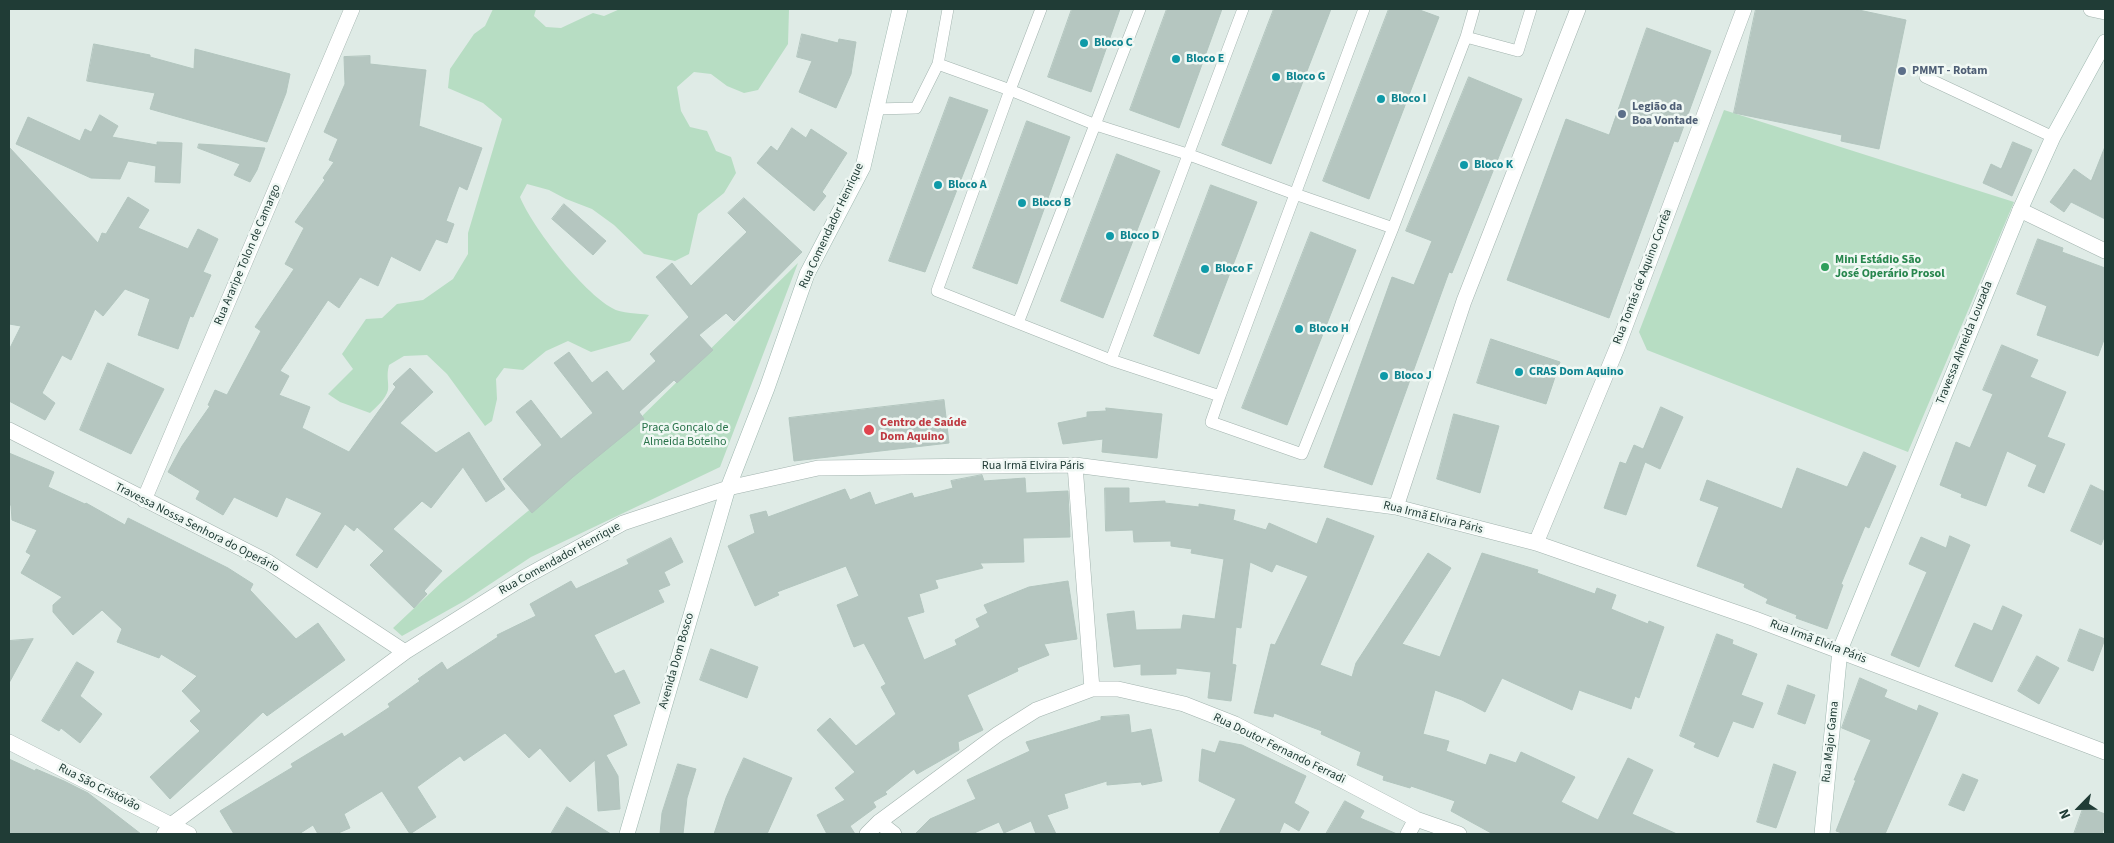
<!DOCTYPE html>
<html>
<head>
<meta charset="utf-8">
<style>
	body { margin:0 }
	#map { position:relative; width:2114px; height:843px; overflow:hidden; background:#dfebe6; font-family:"Source Sans 3",sans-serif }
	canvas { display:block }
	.frame { position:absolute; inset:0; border:10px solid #203c36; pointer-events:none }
	.north { position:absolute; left:2054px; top:783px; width:50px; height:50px; -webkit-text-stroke:4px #f0f8f4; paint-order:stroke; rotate:247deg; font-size:14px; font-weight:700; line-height:20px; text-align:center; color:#203c36 }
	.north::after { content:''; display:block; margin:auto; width:18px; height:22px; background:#203c36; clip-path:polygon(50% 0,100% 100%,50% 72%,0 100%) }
</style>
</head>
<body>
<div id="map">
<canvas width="2114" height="843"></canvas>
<div class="frame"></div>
<div class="north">N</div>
</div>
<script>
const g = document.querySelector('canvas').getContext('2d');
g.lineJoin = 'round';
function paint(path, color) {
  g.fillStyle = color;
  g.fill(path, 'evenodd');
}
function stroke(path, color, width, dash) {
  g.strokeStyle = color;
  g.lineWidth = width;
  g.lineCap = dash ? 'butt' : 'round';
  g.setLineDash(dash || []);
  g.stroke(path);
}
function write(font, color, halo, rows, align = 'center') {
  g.font = font + ' "Source Sans 3",sans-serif';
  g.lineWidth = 5;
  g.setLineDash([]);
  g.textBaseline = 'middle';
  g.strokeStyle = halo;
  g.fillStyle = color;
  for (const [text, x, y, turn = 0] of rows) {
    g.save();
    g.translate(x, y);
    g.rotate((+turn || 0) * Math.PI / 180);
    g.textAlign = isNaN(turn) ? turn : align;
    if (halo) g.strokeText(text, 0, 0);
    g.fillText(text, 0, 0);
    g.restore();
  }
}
paint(new Path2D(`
	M493,9h43l-2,7 12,11 15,1 32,-15 11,3 16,-7h169l-1,35 -30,46 -14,3 -17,-7 -16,-12 -17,-2 -17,15 4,24 9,16 17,4 9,20 15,6 5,16 -12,20 -26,21 -9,40 -14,7 -31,-7 -30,-29 -22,-16 -26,-10 -17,-9 -22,-6 -7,13c12,30 63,95 92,111 9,6 27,5 37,7l-19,26 -39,11 -23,-11 -22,10 -23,19 -19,-2 -8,11 1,20 -5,22 -7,5 -38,-52 -20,-19 -23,1 -15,9c-3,11 0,17 -1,25 -2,9 -12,17 -18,23l-30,-11 -12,-8 25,-25 -11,-15 24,-35 16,-1 15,-14 26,-4 30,-21 15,-25v-21l34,-114 -19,-16 -35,-15 2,-19 24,-35 11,-8z
	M1724,110l290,92 -106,250 -261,-102 -8,-18z
	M798,263l-78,204 -189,90 -65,43 -64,36 -9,-8 50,-47 192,-158z`), '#b7ddc3');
const building = new Path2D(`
	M1072,9h48l-29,83 -43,-15z
	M1167,9h55l-43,119 -49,-18z
	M1274,9h57l-60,155 -49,-19z
	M1389,9h28l22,8 -70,182 -46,-18z
	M1756,9h98l52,11 -27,129 -38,-8 1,-6 -108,-22z
	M1647,28l64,23 -33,91 -4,-1 -65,177 -102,-38 59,-161 43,16z
	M802,34l36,9 1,-4 17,3 -5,32 -15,34 -37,-16 13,-31 -15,-4z
	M94,44l56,11v2l44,12 1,-20 95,25 -4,19 -19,49 -117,-33 5,-16 -68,-12z
	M370,56v8l56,6 -7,56 63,22 -15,42 -8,-4 -13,35 8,3 -7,19 -11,-4 -16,32 -29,-15 -13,30 -18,-9 -21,31 -11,-8 -48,71 9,5 -10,19 31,12 -8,21 47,24 47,-65 -3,-3 17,-16 23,24 -33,31 36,30 33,-21 36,57 -19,13 -23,-35 -32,41 -9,-7 -29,28 49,42 -18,20 3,3 -13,14 -44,-43 14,-14 -27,-24 -3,4 -9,-7 -28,44 -21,-13 26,-42 -36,-16 -9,20 -43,-20 -11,18 -27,-16 4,-8 -32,-19 14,-26 28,-40 -2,-1 7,-15 12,5 34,-64 -6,-4 39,-58 -9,-5 19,-36 -9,-6 30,-42 -2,-2 11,-16 -5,-2 9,-21 -14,-7 21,-48 -1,-27z
	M1469,77l53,22 -70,174 -3,-1 -77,213 -48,-18 68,-190 22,8 18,-44 -26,-10z
	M950,97l38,13 -63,162 -36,-11z
	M100,115l18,11 -6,11 45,8v-3l25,1 -2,40 -25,-1 1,-16 -28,-5 -8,18 -29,-1 -75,-34 12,-27 52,24 5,-12 6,3z
	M1027,121l43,16 -53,147 -44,-16z
	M792,128l14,10 5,-9 36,24 -25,39 4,4 -12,15 -57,-48 14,-17 6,5z
	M2013,142l19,8 -20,46 -29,-13 8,-19 10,5z
	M199,144l66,4 -8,22 -7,12 -16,-7 6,-11 -42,-16z
	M9,147l89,96 4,-10 4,1 22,-37 21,13 -11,18 50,21 10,-20 20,10 -15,33 8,3 -18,42 -3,-1 -12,33 -40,-14 12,-36 -25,-10 -22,27 -8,-7 -24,51 -9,-5 -20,38 13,10 -10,17 -36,-19v-51l12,-24 -12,-2z
	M2105,147v72l-34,-17 -7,10 -14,-10 24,-33 17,12z
	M1117,154l43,17 -57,147 -42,-17z
	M1211,185l46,17 -58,152 -45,-18z
	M744,198l58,54 -68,69 -8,-8 -27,22 14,15 -36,33 -3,-3 -35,32 5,7 -71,58 -41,36 -29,-34 39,-34 -26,-33 15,-12 30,39 32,-26 -39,-50 15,-11 23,31 15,-12 16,20 33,-30 -6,-7 39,-37 -33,-40 16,-14 19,23 56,-54 -19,-19z
	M564,204l42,37 -13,14 -41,-36z
	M1311,232l45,18 -69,175 -45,-17z
	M2038,239l25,9 -1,4 43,16v69l-7,19 -61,-21 10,-29 -30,-12z
	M1491,339l69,23 -14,42 -69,-21z
	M2002,345l36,15 -8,17 36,15 -19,45 18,7 -21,49 -16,-7 9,-21 -30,-14 -21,55 -25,-9 1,-3 -22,-9 16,-43 14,6 23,-54 -10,-4z
	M108,363l56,26 -33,65 -51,-24z
	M944,400l5,43 -155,18 -5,-43z
	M1661,407l22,10 -23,52 -15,-7 -19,53 -22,-7 16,-46 6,2 8,-19 9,4z
	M1106,408l56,6 -5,44 -55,-6 1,-13 -40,5 -5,-21 29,-6v-5l19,-1z
	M1454,414l45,12 -19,67 -43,-14z
	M1864,452l32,14 -27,62 -4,-2 -24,58 2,1 -16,44 -31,-11 1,-3 -31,-12 2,-4 -24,-12 1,-3 -48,-18 22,-59 -19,-7 7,-20 75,29 15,-41 50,19z
	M9,453l45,19 -6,15 37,17 1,-1 39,22 3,-7 100,50 25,16 -3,6 46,49 22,-16 27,37 -78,56 -4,-4 -93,87 -20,-22 50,-46 -10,-10 11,-10 -19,-20 15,-15 -36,-22 -2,4 -42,-16 5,-13 -20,-19 -29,25 -20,-23v-7l9,-8 -41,-24 10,-18 -5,-3 11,-22 -25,-10 -1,-15h-2z
	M982,475l2,6 41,-3 1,15 42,-2 2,46 -47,1 1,24 -44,1 3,5 -48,12 3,8 -19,6 5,18 -17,5 17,43 33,-15 -2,-5 25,-13 -4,-8 12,-6 -4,-8 45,-18 39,-6 9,58 -33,5 5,11 -32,13 1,3 -51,24 16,35 -25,12 1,8 -42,24 -3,-5 -29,23 2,2 -14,8 3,5 -26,19 5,8h-28l-10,-19 28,-15 -10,-12 20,-16 -38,-42 13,-12 26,28 40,-32 -15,-27 5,-3 -22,-41 -10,4 -17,-42 22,-9 -13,-30 -69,26 2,3 -24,11 -27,-60 27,-13 -5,-18 16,-4 2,6 77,-28 5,11 20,-8 5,13 37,-12 2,5 39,-10 -2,-7z
	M2091,485l14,7v43l-4,10 -30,-14z
	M1105,488h24v15l36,-2v2l34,4v-3l36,6 -2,10 33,10 3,-7 48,21 10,-26 47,18 -54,129 32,12 4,-14 72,-110 23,15 -49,76 38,13 42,-104 56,17 -1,3 58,21 2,-6 19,7 -5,14 37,15 1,-3 15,6 -25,71 -4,-2 -4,13 -52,-19 -7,20 -70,-32 -17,34 -23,-12 -27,-10 -12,44 26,7 -3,10 40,14 4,-11 26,9 5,-11 54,25 -14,25 37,18 30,-62 25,12 -21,44 45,20h-184l-42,-23 4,-10 -44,-15 -1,2 -27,-8 1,-4 -27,-11 4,-13 -40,-18 1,-3 -48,-18 -1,4 -19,-4 17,-69 4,1 33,-69 -32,-12 -4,8 -22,-10 -9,66 -5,-1 -4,37 4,1 -5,36 -23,-3 3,-26 -35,-4v6l-35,1v-11l-27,3 -7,-53 27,-3 2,19 45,-1 2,-14 32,4 9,-60 -33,-6 1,-4 -21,-3v-5l-37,1 -1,-12 -27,1z
	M1950,536l20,9 -51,122 -28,-12 36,-83 -18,-8 12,-27 25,11z
	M671,538l12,24 -19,10 6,13 -12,5 6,12 -70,33 21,39 9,-4 16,33 -27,12 14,30 -21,10 12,21 2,33 -22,2 -3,-51 -25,22 -30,-34 -11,10 -24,-25 -41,28 -4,-5 -43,31 19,30 -26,17 -28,-43 -38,23 6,14 -14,6h-18l-5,-9 -14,9h-65l-14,-23 73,-44 -2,-3 51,-31 2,4 46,-30 -2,-3 32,-23 -2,-2 24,-17 5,8 51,-33 -1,-2 39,-19 -6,-12 41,-23 5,8 53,-25 -2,-4z
	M2003,606l19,9 -30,67 -37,-16 19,-43 18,8z
	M2080,629l25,10 -12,32 -25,-10z
	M1717,634l16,6 -1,4 25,10 -16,41 22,8 -10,25 -20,-7 -15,36 -24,-10 2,-4 -16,-7z
	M33,639l-24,44v-42z
	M711,649l47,18 -11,31 -47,-18z
	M2037,656l22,12 -20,36 -21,-13z
	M77,662l17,10 -14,24 22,18 -22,29 -19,-15 -2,3 -17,-10z
	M1860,678l27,12 -3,7 33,14 2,-6 19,8 -53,121h-40l-9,-3 20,-51h-2l17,-40 -29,-12z
	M1788,685l27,10 -10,29 -27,-10z
	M1129,715l2,18 20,-4 11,52 -20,4 -1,-3 -34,3v-4l-43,13 4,14 -21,7 9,19h-20l-5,-13 -27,12 -5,-11 -27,12h-57l15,-15 46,-20 -9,-19 63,-29 -4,-9 75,-22v-3z
	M1220,741l22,4 64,31 -12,27 15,9 -10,19 -15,-9 -5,12h-60l17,-35 -37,-18 3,-32 13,4z
	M744,758l48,20 -25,56h-53l12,-36z
	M9,759l26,12 1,-2 28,12 24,12 53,41h-132z
	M678,764l18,5 -9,29 -4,36h-23l2,-21z
	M1774,764l22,8 -20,56 -19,-6z
	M1963,774l15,6 -14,31 -15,-6z
	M1345,801l19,10 -4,7 37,16h-71z
	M2084,806l21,8v10l-3,10h-28z
	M567,807l44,27h-60z`);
paint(building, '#b5c6c0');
stroke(building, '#b2c5be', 1);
const lane = new Path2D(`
	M1041,9l-31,81 86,35 91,29 108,40 98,34
	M1466,37l52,14 13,-42
	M938,64l72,26 -73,201 174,69 109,36 -9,26 91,32 91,-226 73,-191 8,-28
	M1925,77l128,60
	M875,109l41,-1 22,-44 10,-55
	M1018,323l122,-314
	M1111,360l132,-351
	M1220,396l144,-387`);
const street = new Path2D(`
	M2091,9l14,3
	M2020,210l85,41
	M9,430l259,132 137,90
	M1075,465l17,224
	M144,500l208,-491
	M1396,507l68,-206 114,-292
	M1536,543l81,-195 127,-339
	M9,742l180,92
	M879,822l15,12
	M164,834l7,-9 234,-173 118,-74 100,-55 105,-35 90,-20 257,-3 321,42 140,36 219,76 350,133
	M867,834l12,-12 119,-88 38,-24 56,-21h26l66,15 51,20 181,95 43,15
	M1408,834l8,-15`);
const secondary = new Path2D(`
	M627,834l101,-346 39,-100 40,-114 56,-107 37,-158
	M1822,834l18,-184 180,-440 33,-73 52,-95`);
stroke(lane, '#a2b3ae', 12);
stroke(street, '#a2b3ae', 16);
stroke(secondary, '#9eb7af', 16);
stroke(lane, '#fff', 11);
stroke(street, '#fff', 15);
stroke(secondary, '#fff', 15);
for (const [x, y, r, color] of [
	[1084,43,5,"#0f9aa8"],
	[1176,59,5,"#0f9aa8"],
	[1902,71,5,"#5c6f8a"],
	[1276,77,5,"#0f9aa8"],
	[1381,99,5,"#0f9aa8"],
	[1622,114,5,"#5c6f8a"],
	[1464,165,5,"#0f9aa8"],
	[938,185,5,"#0f9aa8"],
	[1022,203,5,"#0f9aa8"],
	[1110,236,5,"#0f9aa8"],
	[1825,267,5,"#2e9e5b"],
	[1205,269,5,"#0f9aa8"],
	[1299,329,5,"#0f9aa8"],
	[1519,372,5,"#0f9aa8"],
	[1384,376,5,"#0f9aa8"],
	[869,430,6,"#e0444e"]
]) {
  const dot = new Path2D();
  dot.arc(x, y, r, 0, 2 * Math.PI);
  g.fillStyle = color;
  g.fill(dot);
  stroke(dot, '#f0f8f4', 2);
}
write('bold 12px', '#0d838f', '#f0f8f4', [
	["Bloco C",1094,43],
	["Bloco E",1186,59],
	["Bloco G",1286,77],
	["Bloco I",1391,99],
	["Bloco K",1474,165],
	["Bloco A",948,185],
	["Bloco B",1032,203],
	["Bloco D",1120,236],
	["Bloco F",1215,269],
	["Bloco H",1309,329],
	["CRAS Dom Aquino",1529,372],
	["Bloco J",1394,376]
], 'left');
write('bold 12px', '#4e5e75', '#f0f8f4', [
	["PMMT - Rotam",1912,71],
	["Legião da",1632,107],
	["Boa Vontade",1632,121]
], 'left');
write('12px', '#203c36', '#f0f8f4', [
	["Rua Comendador Henrique",832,226,-65],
	["Rua Araripe Tolon de Camargo",248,255,-67],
	["Rua Tomás de Aquino Corrêa",1643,277,-69],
	["Travessa Almeida Louzada",1965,343,-68],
	["Rua Irmã Elvira Páris",1033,466],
	["Rua Irmã Elvira Páris",1433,518,14],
	["Travessa Nossa Senhora do Operário",197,528,27],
	["Rua Comendador Henrique",560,559,-29],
	["Rua Irmã Elvira Páris",1818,642,21],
	["Avenida Dom Bosco",677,661,-74],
	["Rua Major Gama",1831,742,-84],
	["Rua Doutor Fernando Ferradi",1279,749,26],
	["Rua São Cristóvão",99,788,27]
]);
write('bold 12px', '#27864d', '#f0f8f4', [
	["Mini Estádio São",1835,260],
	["José Operário Prosol",1835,274]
], 'left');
write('bold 12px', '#be3a42', '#f0f8f4', [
	["Centro de Saúde",880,423],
	["Dom Aquino",880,437]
], 'left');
write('12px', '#29734a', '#f0f8f4', [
	["Praça Gonçalo de",685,428],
	["Almeida Botelho",685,442]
]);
</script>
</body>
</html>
